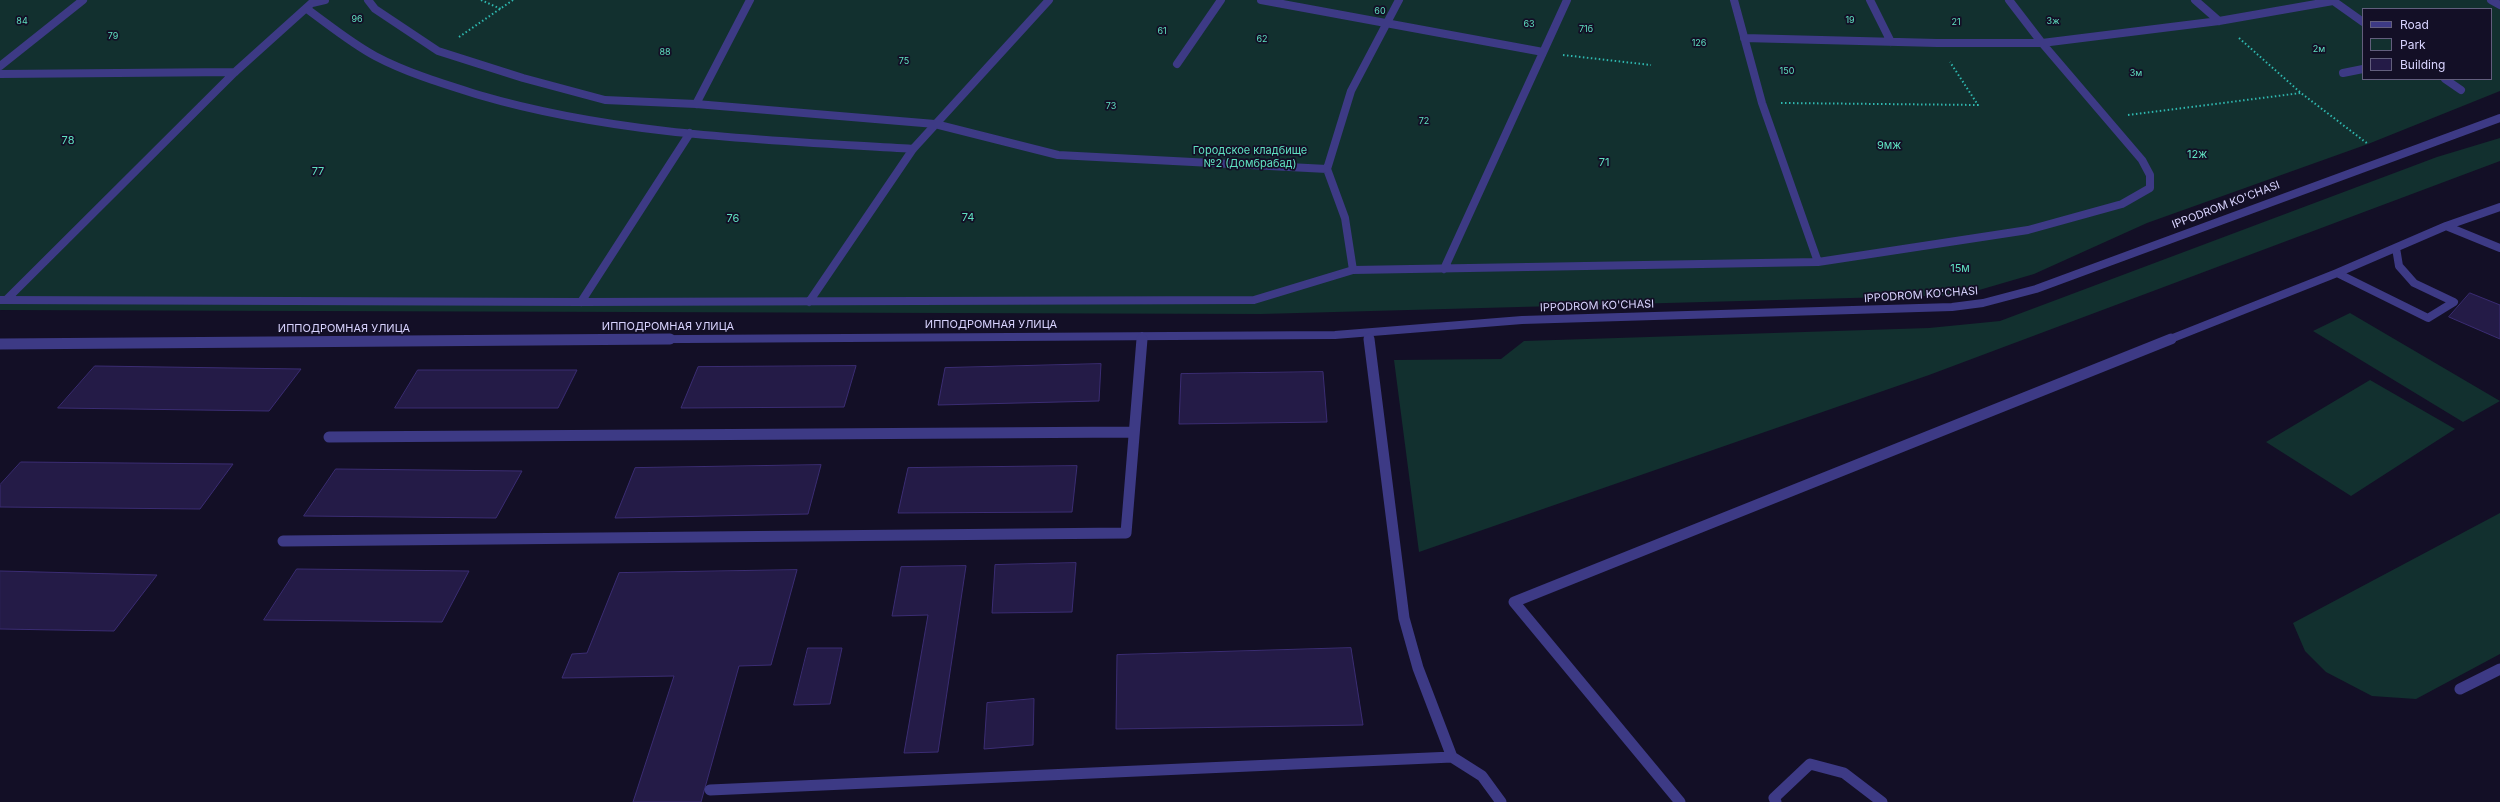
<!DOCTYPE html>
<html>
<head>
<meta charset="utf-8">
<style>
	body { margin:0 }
	#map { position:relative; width:2500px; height:802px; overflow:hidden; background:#130f26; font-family:Inter,sans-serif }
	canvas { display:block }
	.legend { position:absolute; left:2362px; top:8px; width:130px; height:72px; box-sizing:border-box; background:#130f26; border:1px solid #625e7d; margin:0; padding:5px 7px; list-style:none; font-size:12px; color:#d9d4ff }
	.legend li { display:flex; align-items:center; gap:8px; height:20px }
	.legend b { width:20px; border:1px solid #625e7d }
</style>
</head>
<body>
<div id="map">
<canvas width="2500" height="802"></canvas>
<ul class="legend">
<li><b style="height:5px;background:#3d3a85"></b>Road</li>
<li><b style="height:11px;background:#12302f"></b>Park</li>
<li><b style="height:11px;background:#241b47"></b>Building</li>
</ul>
</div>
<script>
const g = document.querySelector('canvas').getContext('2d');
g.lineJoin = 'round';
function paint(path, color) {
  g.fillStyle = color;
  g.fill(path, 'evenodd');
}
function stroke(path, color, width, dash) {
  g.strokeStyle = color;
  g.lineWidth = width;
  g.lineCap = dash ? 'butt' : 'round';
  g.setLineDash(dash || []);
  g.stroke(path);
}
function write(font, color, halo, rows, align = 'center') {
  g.font = font + ' Inter,sans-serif';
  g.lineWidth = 3.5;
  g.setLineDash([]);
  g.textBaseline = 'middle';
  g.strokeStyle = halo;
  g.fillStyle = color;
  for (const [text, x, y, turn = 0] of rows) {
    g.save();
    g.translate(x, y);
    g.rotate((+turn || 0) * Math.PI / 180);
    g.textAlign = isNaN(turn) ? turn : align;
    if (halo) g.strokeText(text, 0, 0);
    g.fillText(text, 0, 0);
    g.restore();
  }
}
paint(new Path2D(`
	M0,0h2500v91l-132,53 -221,79 -113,51 -72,21 -701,19 -1261,-4zM2363,9h128v70h-128z
	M2500,138v23l-571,214 -510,177 -25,-192 107,-1 23,-18 405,-13 71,-7 437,-164z
	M2350,313l150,88 -37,21 -150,-91z
	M2370,380l85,49 -104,67 -85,-54z
	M2500,513v141l-84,45 -44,-3 -46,-24 -21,-21 -12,-28z`), '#12302f');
const building = new Path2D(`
	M2470,293l30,12v34l-51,-22z
	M1101,364l-2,37 -161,4 7,-37z
	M95,366l206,3 -32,42 -211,-3z
	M856,366l-12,41 -163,1 17,-41z
	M418,370h159l-19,38h-163z
	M1323,372l4,50 -148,2 2,-50z
	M21,462l212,2 -33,45 -200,-2v-22z
	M821,465l-13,49 -193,4 20,-50z
	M1077,466l-5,46 -174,1 10,-45z
	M336,469l186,2 -26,47 -192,-2z
	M1076,563l-4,49 -80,1 3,-48z
	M966,566l-28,186 -34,1 24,-138 -36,1 9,-49z
	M297,569l172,2 -27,51 -178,-2z
	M797,570l-26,95 -32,1 -38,136h-68l41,-126 -112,2 10,-24 15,-1 32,-80z
	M0,571l157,4 -43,56 -114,-2z
	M808,648h34l-12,56 -36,1z
	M1351,648l12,77 -247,4 1,-74z
	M1034,699l-1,46 -49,4 3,-46z`);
paint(building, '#241b47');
stroke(building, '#3b2d73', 1);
stroke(new Path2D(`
	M481,0l20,9
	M459,37l54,-37
	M2239,38l62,55 67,51
	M1563,55l88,10
	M1781,103l197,2 -28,-43
	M2128,115l173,-22`), '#2fb8b0', 2, [1.5, 2.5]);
stroke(new Path2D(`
	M368,0l7,9 63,42 85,27 82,22 91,4 239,20 123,31 269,14
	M1261,0l282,52
	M1734,0l28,103 56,159
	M1870,0l21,42
	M2195,0l24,21
	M2332,0l31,22
	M2491,0l9,5
	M312,3l13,-3
	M307,9c22,16 44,34 68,47 32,17 69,28 104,39 140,41 289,45 434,54
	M1744,38l193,5h105l177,-22 114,-20
	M1177,64l44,-64
	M0,66l83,-66
	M2343,73l20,-4
	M0,74l235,-2
	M2445,79l16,11
	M696,104l54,-104
	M2500,207l-54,19 54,22
	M2396,248l3,18 15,17 40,19 -26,16 -91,-45 109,-47
	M1444,269l123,-269
	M1353,270l-8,-52 -18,-49 24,-78 48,-91
	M0,300l581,2 673,-2 99,-30 465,-8 210,-32 94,-26 28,-16v-13l-8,-15 -100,-117 -33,-43
	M6,300l229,-228 80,-72
	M581,302l109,-169
	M809,302l104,-153 136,-149
	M1368,334l1,6
	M522,340l813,-5 187,-15 430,-13 31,-4 53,-14 464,-171
	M1142,340v-4
	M2168,340l169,-67`), '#3d3a85', 8);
stroke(new Path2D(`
	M1369,339l35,279 14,50 34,89
	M0,344l670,-5
	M329,437l804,-5
	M283,541l843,-8 16,-194
	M2460,689l40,-20
	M710,790l742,-33 30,19 19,26
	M1680,802l-166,-200 657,-263
	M1776,802l-2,-4 36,-34 34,9 38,29`), '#3d3a85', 11);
write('9px', '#5fe0c0', '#130f26', [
	["60",1380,11],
	["96",357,19],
	["19",1850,20],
	["84",22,21],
	["3ж",2053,21],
	["21",1956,22],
	["63",1529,24],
	["71б",1586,29],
	["61",1162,31],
	["79",113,36],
	["62",1262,39],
	["126",1699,43],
	["2м",2319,49],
	["88",665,52],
	["75",904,61],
	["150",1787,71],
	["3м",2136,73],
	["73",1111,106],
	["72",1424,121]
]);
write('11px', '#5fe0c0', '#130f26', [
	["78",68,141],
	["9мж",1889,146],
	["Городское кладбище",1250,151],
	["№2 (Домбрабад)",1250,164],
	["12ж",2197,155],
	["71",1604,163],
	["77",318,172],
	["74",968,218],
	["76",733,219],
	["15м",1960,269]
]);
write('11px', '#d9d4ff', '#130f26', [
	["IPPODROM KO'CHASI",2226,205,-21],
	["IPPODROM KO'CHASI",1921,295,-4],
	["IPPODROM KO'CHASI",1597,306,-2],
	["ИППОДРОМНАЯ УЛИЦА",991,325],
	["ИППОДРОМНАЯ УЛИЦА",668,327],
	["ИППОДРОМНАЯ УЛИЦА",344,329]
]);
</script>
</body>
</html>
